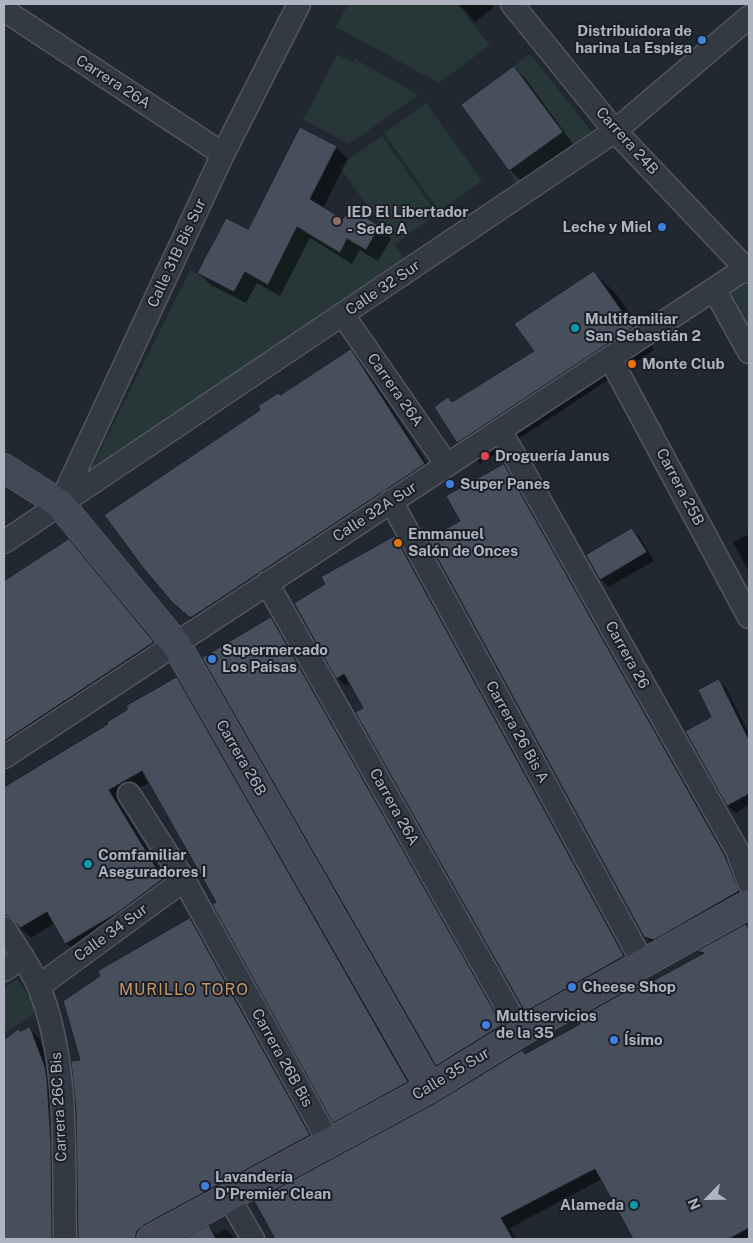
<!DOCTYPE html>
<html>
<head>
<meta charset="utf-8">
<style>
	body { margin:0 }
	#map { position:relative; width:753px; height:1243px; overflow:hidden; background:#212832; font-family:"Public Sans",sans-serif }
	canvas { display:block }
	.frame { position:absolute; inset:0; border:5px solid #aeb4c0; pointer-events:none }
	.north { position:absolute; left:683px; top:1173px; width:50px; height:50px; -webkit-text-stroke:4px #1a1f28; paint-order:stroke; rotate:247deg; font-size:14px; font-weight:700; line-height:20px; text-align:center; color:#aeb4c0 }
	.north::after { content:''; display:block; margin:auto; width:18px; height:22px; background:#aeb4c0; clip-path:polygon(50% 0,100% 100%,50% 72%,0 100%) }
</style>
</head>
<body>
<div id="map">
<canvas width="753" height="1243"></canvas>
<div class="frame"></div>
<div class="north">N</div>
</div>
<script>
const g = document.querySelector('canvas').getContext('2d');
g.lineJoin = 'round';
function paint(path, color) {
  g.fillStyle = color;
  g.fill(path, 'evenodd');
}
function stroke(path, color, width, dash) {
  g.strokeStyle = color;
  g.lineWidth = width;
  g.lineCap = dash ? 'butt' : 'round';
  g.setLineDash(dash || []);
  g.stroke(path);
}
function write(font, color, halo, rows, align = 'center') {
  g.font = font + ' "Public Sans",sans-serif';
  g.lineWidth = 4;
  g.setLineDash([]);
  g.textBaseline = 'middle';
  g.strokeStyle = halo;
  g.fillStyle = color;
  for (const [text, x, y, turn = 0] of rows) {
    g.save();
    g.translate(x, y);
    g.rotate((+turn || 0) * Math.PI / 180);
    g.textAlign = isNaN(turn) ? turn : align;
    if (halo) g.strokeText(text, 0, 0);
    g.fillText(text, 0, 0);
    g.restore();
  }
}
paint(new Path2D(`
	M348,4h109l33,41 -51,38 -103,-56z
	M530,54l62,78 -76,51 -7,-12 53,-39 -48,-66z
	M337,55l16,7 2,-3 63,36 -69,49 -46,-24z
	M426,103l56,78 -43,30 -55,-78z
	M382,136l55,78 -42,30 9,15 -315,214 101,-203 44,22 11,-20 23,13 29,-58 42,26 8,-14 19,11 15,-25 -42,-59z
	M749,272v71l-35,-54z
	M17,979l22,32 -35,23v-46z`), '#273737');
paint(new Path2D(`
	M459,4h33l2,3 -19,15z
	M514,67l12,12 47,65 -51,38 -12,-12 -47,-65z
	M336,147l12,12 -25,49 20,13 7,-12 30,18 11,12 -13,22 -18,-11 -8,14 -42,-26 -30,58 -23,-13 -11,20 -35,-18 -12,-12 50,-42z
	M594,272l23,23 37,55 -174,114 -22,-22 -5,-39 82,-51z
	M350,350l10,11 74,113 -237,151 -24,-24 107,-205z
	M504,466l9,9 221,391 14,35 -94,45 -9,-10 -184,-414z
	M632,529l8,8 14,24 -46,26 -7,-8z
	M749,534v38l-16,-30z
	M395,537l8,8 228,419 -97,55 -8,-8 -176,-328 -5,3 -8,-8 -42,-74 32,-19z
	M68,540l95,112 -159,107v-177z
	M271,619l8,8 230,407 -64,39 -8,-8z
	M177,679l10,10 231,403 -73,40 -11,-10 -116,-219 -68,-121 -32,19 54,89 -95,63 -11,-10 -11,-20 -24,15 -12,-12 -4,-1 -11,6v-137z
	M719,681l7,7 23,46v71l-13,8 -8,-7 -42,-75 27,-13z
	M190,919l9,9 120,217 -171,94h-69l-2,-128 5,-51z
	M746,925l3,4v158l-4,2 4,9v141h-115l-32,-60 -92,49 6,11h-240l-20,-38 182,-98 84,-52 4,4 176,-99 -3,-4z
	M4,947l8,19 -8,8z
	M30,1029l9,9 15,39 7,162h-57v-198l15,-11 3,2z
	M209,1227l7,7 10,-5 9,10h-51z`), '#0007');
const building = new Path2D(`
	M514,66l49,66 -54,39 -48,-66z
	M300,127l37,19 -27,53 33,20 6,-11 31,18 -14,24 -19,-11 -7,14 -43,-26 -29,58 -23,-13 -11,20 -37,-19 29,-55 22,11z
	M594,271l39,56 -176,116 -23,-36 14,-10 4,5 82,-51 -20,-27z
	M351,349l74,115 -233,153h-3l-17,-15 -28,-33 -40,-54 156,-105 -2,-4 20,-13 2,2z
	M504,464l221,392 14,35 -85,49 -10,-3 -217,-398 33,-18 -14,-25z
	M632,528l15,24 -47,28 -14,-25z
	M395,536l229,420 -99,56 -170,-300 8,-4 -19,-34 -8,5 -42,-76 31,-19 -4,-7z
	M69,539l85,103 -150,99v-160z
	M271,617l231,408 -66,41 -234,-408z
	M177,677l231,405 -75,41 -121,-219 4,-2 -74,-131 -33,19 54,89 -46,34 -52,31 -18,-32 -27,16 -10,-11 -6,-2v-128l104,-63 -1,-2 21,-13 -2,-3z
	M719,679l30,61v54l-22,12 -42,-75 26,-14 -13,-27z
	M190,918l120,217 -166,90 -7,6 -2,8h-57l-2,-128 -5,-50 9,-1 -17,-59 37,-25 -2,-5z
	M746,924l3,6v298l-20,11h-96l-38,-70 -94,49 12,21h-238l-21,-38 183,-99 85,-52 3,4 55,-30 -3,-5 72,-41 2,4 53,-29 -7,-2z
	M30,1027l15,40 2,13 4,64 1,95h-48v-199l15,-12 1,3z
	M209,1225l7,14h-33z`);
paint(building, '#484f5c');
stroke(building, '#1c212a', 1);
const street = new Path2D(`
	M512,4l103,127 134,141
	M4,10l219,144
	M714,289l35,63
	M343,315l104,150
	M610,358l139,259
	M500,430l237,420 12,33
	M391,501l252,462
	M60,504l163,-350 76,-150
	M4,542l611,-411 134,-114
	M267,583l254,449
	M4,757l742,-489
	M129,794l55,86 145,262
	M4,928c12,19 26,38 35,59 31,77 24,170 26,252
	M4,970l19,-13
	M39,986l145,-106
	M228,1196l25,43`);
const secondary = new Path2D(`
	M4,468l56,36 116,140 254,444
	M151,1239l279,-151 91,-56 228,-128`);
stroke(street, '#525761', 25);
stroke(secondary, '#525761', 30);
stroke(street, '#343a43', 22);
stroke(secondary, '#434956', 28);
for (const [x, y, r, color] of [
	[702,40,5,"#3f7fe0"],
	[337,221,5,"#8d6e63"],
	[662,227,5,"#3f7fe0"],
	[575,328,5,"#0f9aa8"],
	[632,364,5,"#e8710a"],
	[485,456,5,"#e0444e"],
	[450,484,5,"#3f7fe0"],
	[398,543,5,"#e8710a"],
	[212,659,5,"#3f7fe0"],
	[88,864,5,"#0f9aa8"],
	[572,987,5,"#3f7fe0"],
	[486,1025,5,"#3f7fe0"],
	[614,1040,5,"#3f7fe0"],
	[205,1186,5,"#3f7fe0"],
	[634,1205,5,"#0f9aa8"]
]) {
  const dot = new Path2D();
  dot.arc(x, y, r, 0, 2 * Math.PI);
  g.fillStyle = color;
  g.fill(dot);
  stroke(dot, '#1a1f28', 2);
}
write('bold 15px', '#aeb4c0', '#1a1f28', [
	["Distribuidora de",692,31,"right"],
	["harina La Espiga",692,48,"right"],
	["IED El Libertador",347,212],
	["- Sede A",347,229],
	["Leche y Miel",652,227,"right"],
	["Multifamiliar",585,319],
	["San Sebastián 2",585,336],
	["Monte Club",642,364],
	["Droguería Janus",495,456],
	["Super Panes",460,484],
	["Emmanuel",408,534],
	["Salón de Onces",408,551],
	["Supermercado",222,650],
	["Los Paisas",222,667],
	["Comfamiliar",98,855],
	["Aseguradores I",98,872],
	["Cheese Shop",582,987],
	["Multiservicios",496,1016],
	["de la 35",496,1033],
	["Ísimo",624,1040],
	["Lavandería",215,1177],
	["D'Premier Clean",215,1194],
	["Alameda",624,1205,"right"]
], 'left');
write('15px', '#aeb4c0', '#1a1f28', [
	["Carrera 26A",113,82,33],
	["Carrera 24B",627,141,48],
	["Calle 31B Bis Sur",177,253,-65],
	["Calle 32 Sur",383,288,-34],
	["Carrera 26A",395,390,55],
	["Carrera 25B",680,487,62],
	["Calle 32A Sur",375,512,-33],
	["Carrera 26",627,655,61],
	["Carrera 26 Bis A",517,732,61],
	["Carrera 26B",241,758,60],
	["Carrera 26A",394,807,61],
	["Calle 34 Sur",111,933,-36],
	["Carrera 26B Bis",282,1058,61],
	["Calle 35 Sur",451,1074,-31],
	["Carrera 26C Bis",59,1107,-93]
]);
g.letterSpacing = '1px';
write('16px', '#c49466', '#1a1f28', [
	["MURILLO TORO",184,990]
]);
g.letterSpacing = '0px';
</script>
</body>
</html>
